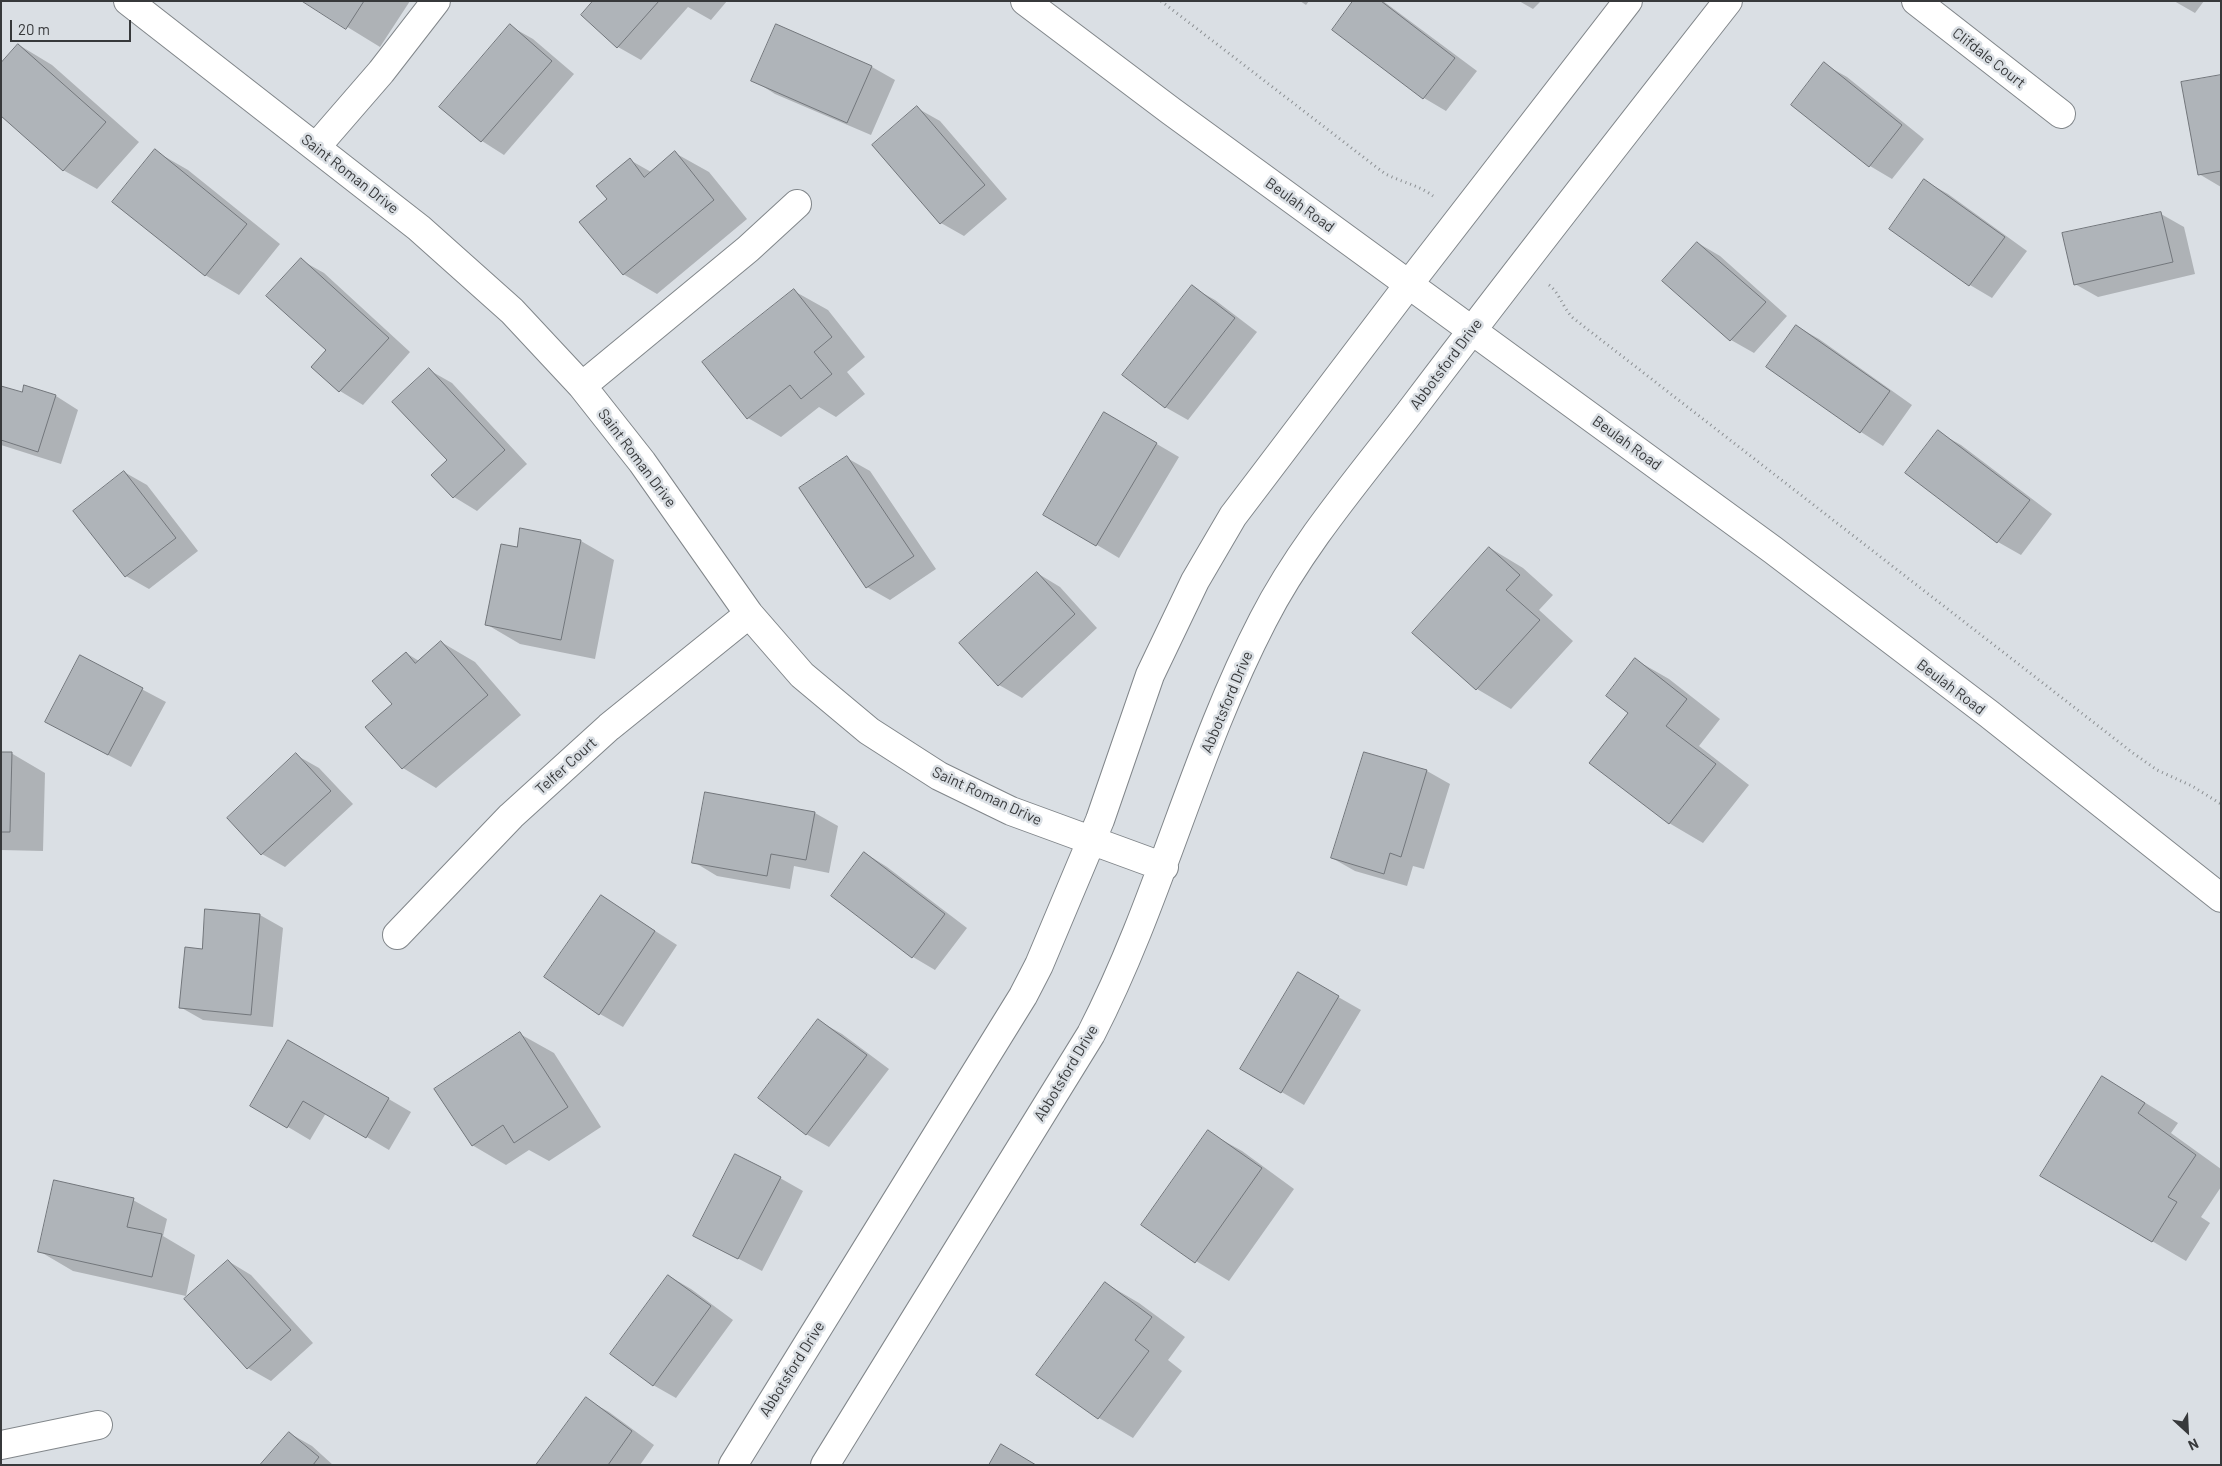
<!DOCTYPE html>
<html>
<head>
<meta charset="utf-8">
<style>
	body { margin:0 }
	#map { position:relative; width:2222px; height:1466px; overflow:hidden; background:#dadfe4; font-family:Barlow,sans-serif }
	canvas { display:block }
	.frame { position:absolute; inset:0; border:2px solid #37393b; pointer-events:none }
	.north { position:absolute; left:2162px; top:1406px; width:50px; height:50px; -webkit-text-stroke:4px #dadfe4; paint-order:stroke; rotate:155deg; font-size:14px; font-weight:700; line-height:20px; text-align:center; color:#37393b }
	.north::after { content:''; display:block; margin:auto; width:18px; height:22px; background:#37393b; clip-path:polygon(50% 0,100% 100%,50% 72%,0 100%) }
	.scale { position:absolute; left:10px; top:20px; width:121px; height:22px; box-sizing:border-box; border:2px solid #37393b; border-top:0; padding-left:6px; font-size:15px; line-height:18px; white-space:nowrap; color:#37393b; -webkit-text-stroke:4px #dadfe4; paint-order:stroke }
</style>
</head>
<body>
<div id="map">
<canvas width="2222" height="1466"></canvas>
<div class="frame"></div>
<div class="north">N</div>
<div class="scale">20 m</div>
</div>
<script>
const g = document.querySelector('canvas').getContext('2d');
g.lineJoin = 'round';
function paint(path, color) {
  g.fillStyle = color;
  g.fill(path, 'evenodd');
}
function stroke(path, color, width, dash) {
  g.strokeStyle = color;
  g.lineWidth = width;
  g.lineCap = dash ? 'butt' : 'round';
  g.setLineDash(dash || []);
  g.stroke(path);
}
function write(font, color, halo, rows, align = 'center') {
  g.font = font + ' Barlow,sans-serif';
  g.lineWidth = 5;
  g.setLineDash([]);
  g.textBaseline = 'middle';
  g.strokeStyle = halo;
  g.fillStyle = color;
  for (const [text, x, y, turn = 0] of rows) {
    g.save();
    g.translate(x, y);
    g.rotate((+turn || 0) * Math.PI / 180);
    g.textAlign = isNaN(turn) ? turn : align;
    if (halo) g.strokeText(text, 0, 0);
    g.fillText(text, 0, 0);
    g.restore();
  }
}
paint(new Path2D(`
	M305,1h105l-30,46z
	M595,1h132l-16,19 -23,-13 -47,53 -23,-13z
	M1300,1h9l-3,4z
	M1355,1h28l94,70 -31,40 -22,-13z
	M1519,1h22l-8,8z
	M2174,1h30l-9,12z
	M510,26l23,13 41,35 -70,81 -22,-14 -41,-34z
	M777,26l95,41 23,13 -24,55 -96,-41 -22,-14z
	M19,45l33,20 87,77 -42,47 -34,-19z
	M1824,64l23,13 77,62 -32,40 -22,-13z
	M2221,76v111l-22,-13z
	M917,108l23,13 67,78 -43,37 -23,-13z
	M155,151l33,19 92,74 -41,51 -34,-20z
	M675,153l34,19 38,47 -90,75 -34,-20 -14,-75 21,-39 21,12z
	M1925,181l23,13 79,57 -35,47 -22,-13 -79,-57z
	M2161,214l23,13 11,47 -97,23 -23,-13z
	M1698,243l22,13 67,60 -33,37 -23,-13 -67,-59z
	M301,260l23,13 86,79 -47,53 -23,-14 -27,-24 15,-17z
	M1192,287l23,13 42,32 -69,88 -23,-13z
	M794,291l34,19 37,47 -18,15 18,22 -29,23 -17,-10 -38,30 -33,-19z
	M1796,326l23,13 93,66 -29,41 -22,-14 -93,-65z
	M429,370l23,13 75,81 -50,47 -23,-14 -21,-22 15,-15z
	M1,387l21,7 3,-7 31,9 22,14 -17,54 -60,-19z
	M1104,413l75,44 -60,101 -74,-44z
	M1938,432l23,13 91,69 -31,41 -23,-13 -91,-69z
	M847,458l23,13 66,98 -46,31 -23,-13z
	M124,472l23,13 51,66 -49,38 -23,-13z
	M581,541l33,19 -19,99 -75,-15 -34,-20 32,-76z
	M1490,548l33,20 30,27 -14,15 34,31 -62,68 -34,-20 -63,-57z
	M1037,573l23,14 37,41 -75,70 -23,-13z
	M441,642l34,20 46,53 -85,73 -33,-20 -37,-41 27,-23 13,-51 13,8z
	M81,657l85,45 -35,65 -61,-32z
	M1636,660l33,19 51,40 -21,27 50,39 -46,58 -34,-20 -39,-110z
	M1,753h10l34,20 -2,78 -42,-1z
	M1365,753l62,18 23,13 -26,85 -11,-3 -6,20 -52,-15 -23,-13z
	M296,755l23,13 34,36 -68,63 -23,-13z
	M706,793l109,20 23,13 -9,47 -35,-7 -4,23 -73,-13 -23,-14z
	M865,853l22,14 80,61 -32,42 -22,-13z
	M601,896l76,49 -54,82 -23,-13z
	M207,911l53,4 23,13 -10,99 -70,-7 -23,-13 23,-57z
	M1298,974l63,36 -57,95 -62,-36z
	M819,1021l23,13 47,35 -60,78 -23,-13z
	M520,1034l34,19 47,74 -52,34 -20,-11 -23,15 -34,-20z
	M289,1041l122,71 -22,38 -63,-37 -16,27 -59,-35z
	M2136,1097l42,26 -7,10 50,36v18l-20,30 9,6 -24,38 -145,-85z
	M1208,1132l34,19 52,38 -65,92 -33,-20z
	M780,1178l23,13 -41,80 -67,-35z
	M133,1200l34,19 -4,17 32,19 -9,41 -113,-25 -34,-20z
	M228,1261l23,14 62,68 -42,38 -23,-13z
	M669,1276l22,13 42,31 -57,78 -23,-13z
	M1105,1283l34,20 46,34 -17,23 14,11 -49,67 -34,-20 -61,-43z
	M586,1399l23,13 45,33 -14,20h-102z
	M289,1433l23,13 21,19h-71z`), '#0003');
const building = new Path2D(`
	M302,1h62l-18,28z
	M593,1h66l-42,47 -36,-33z
	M1353,1h28l74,57 -32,41 -91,-69z
	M510,24l42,37 -71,81 -42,-35z
	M776,24l96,42 -25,57 -96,-42z
	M18,44l88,78 -43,49 -62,-55v-53z
	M1824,62l78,63 -33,42 -78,-62z
	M2221,75v96l-23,4 -17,-93z
	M917,106l68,79 -45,39 -68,-79z
	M155,149l92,75 -42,52 -93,-74z
	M675,151l39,49 -91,75 -44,-53 28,-23 -11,-13 34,-28 14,19z
	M1924,179l81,58 -36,49 -80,-57z
	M2161,212l12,50 -99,23 -12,-52z
	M1697,242l69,60 -36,39 -68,-60z
	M301,258l88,80 -50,54 -28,-25 15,-17 -60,-54z
	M1192,285l43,33 -70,90 -43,-33z
	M794,289l38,48 -18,15 18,22 -31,25 -11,-14 -43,34 -45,-57z
	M1796,325l94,66 -30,42 -94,-66z
	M429,368l76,82 -52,48 -22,-23 16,-15 -55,-58z
	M24,385l32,10 -18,57 -37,-12v-54l21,6z
	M1104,412l53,31 -61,103 -53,-31z
	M1938,430l92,70 -33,43 -92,-70z
	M847,456l67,100 -48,32 -67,-100z
	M124,471l52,67 -51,39 -52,-66z
	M520,528l61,12 -20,100 -76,-15 16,-81 16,3z
	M1489,547l31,28 -14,15 34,30 -64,70 -64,-57z
	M1037,572l38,42 -77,72 -39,-43z
	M441,641l47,54 -86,74 -37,-42 27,-23 -20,-23 34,-29 9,11z
	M80,655l63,33 -35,67 -63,-33z
	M1635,658l52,41 -21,27 50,38 -47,60 -80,-61 39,-50 -22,-17z
	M1,752h11l-2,80h-9z
	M1364,752l63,18 -26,87 -11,-4 -6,21 -53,-16z
	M296,753l35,38 -70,64 -34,-37z
	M705,792l110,20 -9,48 -35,-6 -4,22 -75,-13z
	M864,852l81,62 -33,44 -81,-62z
	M601,895l54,36 -56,84 -55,-38z
	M205,909l55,5 -9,101 -72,-7 6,-61 17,2z
	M1298,972l41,24 -58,97 -41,-24z
	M818,1019l49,36 -61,80 -48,-37z
	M520,1032l48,75 -54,36 -11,-18 -31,21 -38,-57z
	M288,1040l101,58 -23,40 -63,-37 -16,27 -37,-22z
	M2102,1076l43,27 -7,10 58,42 -28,42 9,5 -25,40 -112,-66z
	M1208,1130l54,38 -67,95 -54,-38z
	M735,1154l46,23 -43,82 -45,-23z
	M54,1180l80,18 -7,29 35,7 -10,43 -114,-25z
	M228,1260l63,70 -44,39 -63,-70z
	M668,1275l43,31 -58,80 -43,-32z
	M1105,1282l47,35 -17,23 14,11 -51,68 -62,-44z
	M586,1397l46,34 -24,34h-72z
	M289,1432l30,25 -6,8h-53z
	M1001,1444l35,21h-47z`);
paint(building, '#afb4b9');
stroke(building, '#72767b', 1);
const minor = new Path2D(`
	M128,1l291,227 93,83 70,75 60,76 107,152 53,61 67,56 70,45 72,35 153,56
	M1916,1l145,113
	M316,147l65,-75 55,-71
	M582,386l166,-137 49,-45
	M397,935l114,-119 98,-89 140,-113
	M1,1445l97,-20
	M733,1465l290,-469 16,-31 61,-145 50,-145 45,-94 38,-65 176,-232 219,-283
	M825,1465l266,-431c69,-134 103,-281 172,-414 40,-78 100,-146 153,-216 102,-135 207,-269 312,-403`);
const major = new Path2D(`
	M1025,1l146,110 602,439 216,164 232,184`);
stroke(minor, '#81868a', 30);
stroke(major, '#81868a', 30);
stroke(new Path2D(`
	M1161,1l223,172c16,9 35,12 49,23
	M1549,285c10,7 14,23 24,33l560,435 24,17 35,16 29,18`), '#8c9093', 3, [1, 4]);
stroke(minor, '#fff', 28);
stroke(major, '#fff', 28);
write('15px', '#37393b', '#dadfe4', [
	["Clifdale Court",1989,58,38],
	["Saint Roman Drive",350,174,38],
	["Beulah Road",1300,205,36],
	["Abbotsford Drive",1446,364,-53],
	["Beulah Road",1627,443,36],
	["Saint Roman Drive",637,458,53],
	["Beulah Road",1951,687,37],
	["Abbotsford Drive",1227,702,-67],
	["Telfer Court",566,766,-42],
	["Saint Roman Drive",987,796,25],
	["Abbotsford Drive",1066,1073,-59],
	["Abbotsford Drive",792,1369,-58]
]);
</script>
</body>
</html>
